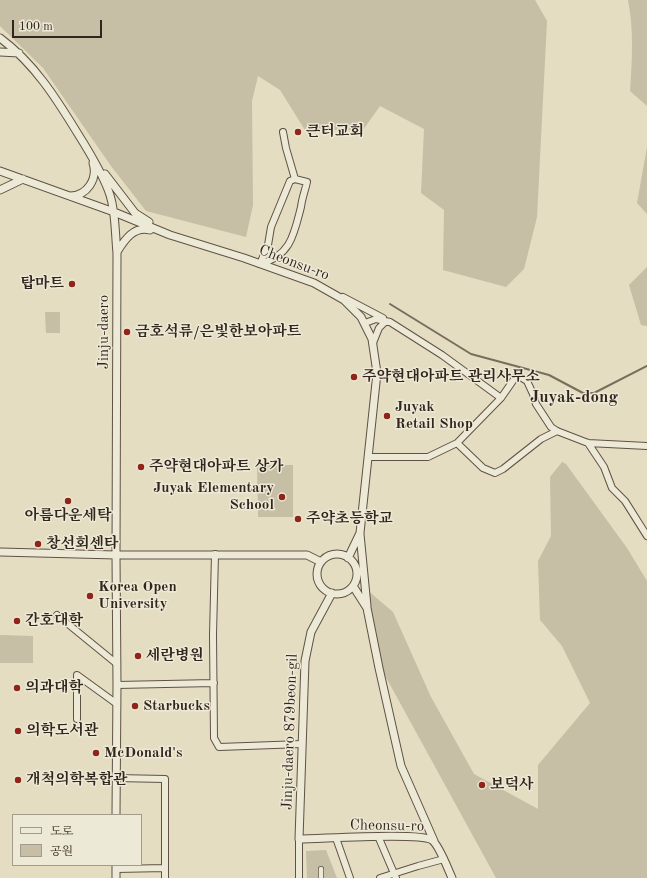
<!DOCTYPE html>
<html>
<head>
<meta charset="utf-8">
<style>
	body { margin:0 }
	#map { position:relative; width:647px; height:878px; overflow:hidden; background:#e4ddc1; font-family:"Old Standard TT","Noto Serif KR",serif }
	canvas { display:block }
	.legend { position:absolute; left:12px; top:814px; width:130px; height:52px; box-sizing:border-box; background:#ede9d7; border:1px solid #a39a8c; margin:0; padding:5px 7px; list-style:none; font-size:12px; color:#33241c }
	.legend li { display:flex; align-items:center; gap:8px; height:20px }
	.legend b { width:20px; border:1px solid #a39a8c }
	.scale { position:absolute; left:12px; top:20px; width:90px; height:18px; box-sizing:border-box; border:2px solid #33241c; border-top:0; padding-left:5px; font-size:12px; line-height:14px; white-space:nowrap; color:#33241c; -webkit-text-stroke:3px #ede9d7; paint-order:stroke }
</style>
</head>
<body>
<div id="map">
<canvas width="647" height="878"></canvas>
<ul class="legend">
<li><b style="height:5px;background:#ede9d7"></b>도로</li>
<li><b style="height:11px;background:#c6bea5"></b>공원</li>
</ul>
<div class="scale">100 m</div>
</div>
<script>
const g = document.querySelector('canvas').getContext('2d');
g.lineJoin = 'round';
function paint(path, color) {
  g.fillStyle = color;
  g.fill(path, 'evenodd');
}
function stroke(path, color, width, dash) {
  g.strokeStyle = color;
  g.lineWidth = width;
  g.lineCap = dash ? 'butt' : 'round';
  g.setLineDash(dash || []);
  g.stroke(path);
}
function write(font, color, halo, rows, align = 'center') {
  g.font = font + ' "Old Standard TT","Noto Serif KR",serif';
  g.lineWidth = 3;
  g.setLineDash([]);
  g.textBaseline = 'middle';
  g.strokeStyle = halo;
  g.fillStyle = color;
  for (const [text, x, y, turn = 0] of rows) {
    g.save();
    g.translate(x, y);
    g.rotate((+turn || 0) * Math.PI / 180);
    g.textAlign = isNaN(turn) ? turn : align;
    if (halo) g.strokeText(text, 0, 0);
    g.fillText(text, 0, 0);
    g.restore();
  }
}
paint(new Path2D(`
	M0,0h535l12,21 -10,196 -13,52 -18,18 -63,-17 1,-60 -23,-17 3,-64 -44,-23 -17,24h-58l-25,-40 -22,-14 -6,25 1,104 -7,32 -100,-26 -35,-45 -68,-98 -43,-42z
	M628,0h19v106l-17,-15c2,-30 4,-61 -2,-91z
	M647,147v67l-10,-11z
	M647,267v59l-6,-1 -12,-40z
	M45,312h15v21h-14z
	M562,462l4,2 61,84 20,33v297h-151l-114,-208 -16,-81 27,23 38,85 43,77 64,35v-44l52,-62 -28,-57 -22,-26 -2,-59 13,-25 -1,-59z
	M257,465h36v52h-35z
	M0,635l33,1v27h-33z
	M326,850l11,28h-30l-1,-27z`), '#c6bea5');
stroke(new Path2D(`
	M390,304l81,50 78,21 34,18h11l53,-27`), '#796d5d', 2);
const pedestrian = new Path2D(`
	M321,869v9`);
const minor = new Path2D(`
	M283,132l3,16 9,31
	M295,179l12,3c-2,9 -5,16 -6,25 -7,27 -10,49 -41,57l8,-19 3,-18 19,-46z
	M343,297l40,21
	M365,323l11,-4 14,3 52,33 59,43
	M373,343l6,-15 6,-6h3
	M457,443l26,25 12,5 8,-4 38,-30 16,-8
	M588,443l16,24 8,21 13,13 22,35
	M368,457h60l29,-14 44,-45 16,-23 10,6 6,13 3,10 15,23 6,4 31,12 59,3
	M215,554l-2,81 1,103 5,9 83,-3
	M57,615l60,49
	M117,685l97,-2
	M77,719v-44l40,29
	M116,778l49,1v99
	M378,836l18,42
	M336,838l14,40
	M299,839v39
	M116,869l49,-1
	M380,878l38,-12 26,-7`);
const tertiary = new Path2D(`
	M0,38c34,25 56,60 78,96 12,19 25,40 32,61 6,19 5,39 7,58l-1,302 1,130 -1,130
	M0,52l19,1
	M0,171l114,41 56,23 74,23 70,25 30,17 17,17 11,22 5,34 -17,160 -12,25
	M105,174l30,39 14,9
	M0,190l23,-11
	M70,196c17,0 28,-17 23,-33
	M117,252c8,-13 17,-26 33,-22
	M360,534l7,72
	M0,552l116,3h191l14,7
	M317 574a20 20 0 1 1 40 0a20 20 0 1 1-40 0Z
	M353,586l14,22 12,60 22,98 33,75
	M332,593l-21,39 -6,29 -6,178c22,0 120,-7 133,1 7,5 16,29 20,38
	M116,865v13`);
stroke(pedestrian, '#5f5245', 6);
stroke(minor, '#5f5245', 8);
stroke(tertiary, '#5f5245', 9);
stroke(pedestrian, '#ede9d7', 4.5);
stroke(minor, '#ede9d7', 6);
stroke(tertiary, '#ede9d7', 7);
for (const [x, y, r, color] of [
	[298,132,4,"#8f2418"],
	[72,284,4,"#8f2418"],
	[127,332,4,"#8f2418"],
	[354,377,4,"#8f2418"],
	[387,416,4,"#8f2418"],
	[141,467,4,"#8f2418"],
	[282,497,4,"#8f2418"],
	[68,501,4,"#8f2418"],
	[298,519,4,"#8f2418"],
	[38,544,4,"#8f2418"],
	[90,596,4,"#8f2418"],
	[17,621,4,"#8f2418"],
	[138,656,4,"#8f2418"],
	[17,688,4,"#8f2418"],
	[135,706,4,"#8f2418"],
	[18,731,4,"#8f2418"],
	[96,753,4,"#8f2418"],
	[18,780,4,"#8f2418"],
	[482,785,4,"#8f2418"]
]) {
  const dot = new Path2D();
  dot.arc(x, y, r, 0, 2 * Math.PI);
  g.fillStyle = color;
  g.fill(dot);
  stroke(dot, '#ede9d7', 1.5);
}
write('bold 15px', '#33241c', '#ede9d7', [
	["큰터교회",306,132],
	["탑마트",64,284,"right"],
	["금호석류/은빛한보아파트",135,332],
	["주약현대아파트 관리사무소",362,377],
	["Juyak",395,407],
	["Retail Shop",395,424],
	["주약현대아파트 상가",149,467],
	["Juyak Elementary",274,488,"right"],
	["School",274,505,"right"],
	["아름다운세탁",68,516,"center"],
	["주약초등학교",306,519],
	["창선회센타",46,544],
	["Korea Open",98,587],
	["University",98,604],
	["간호대학",25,621],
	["세란병원",146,656],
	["의과대학",25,688],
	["Starbucks",143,706],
	["의학도서관",26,731],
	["McDonald's",104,753],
	["개척의학복합관",26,780],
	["보덕사",490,785]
], 'left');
write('15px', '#33241c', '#ede9d7', [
	["Cheonsu-ro",294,263,21],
	["Jinju-daero",104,332,-90],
	["Jinju-daero 879beon-gil",290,732,-88],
	["Cheonsu-ro",387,826,1]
]);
write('bold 17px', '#33241c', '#ede9d7', [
	["Juyak-dong",574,398]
]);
</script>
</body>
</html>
